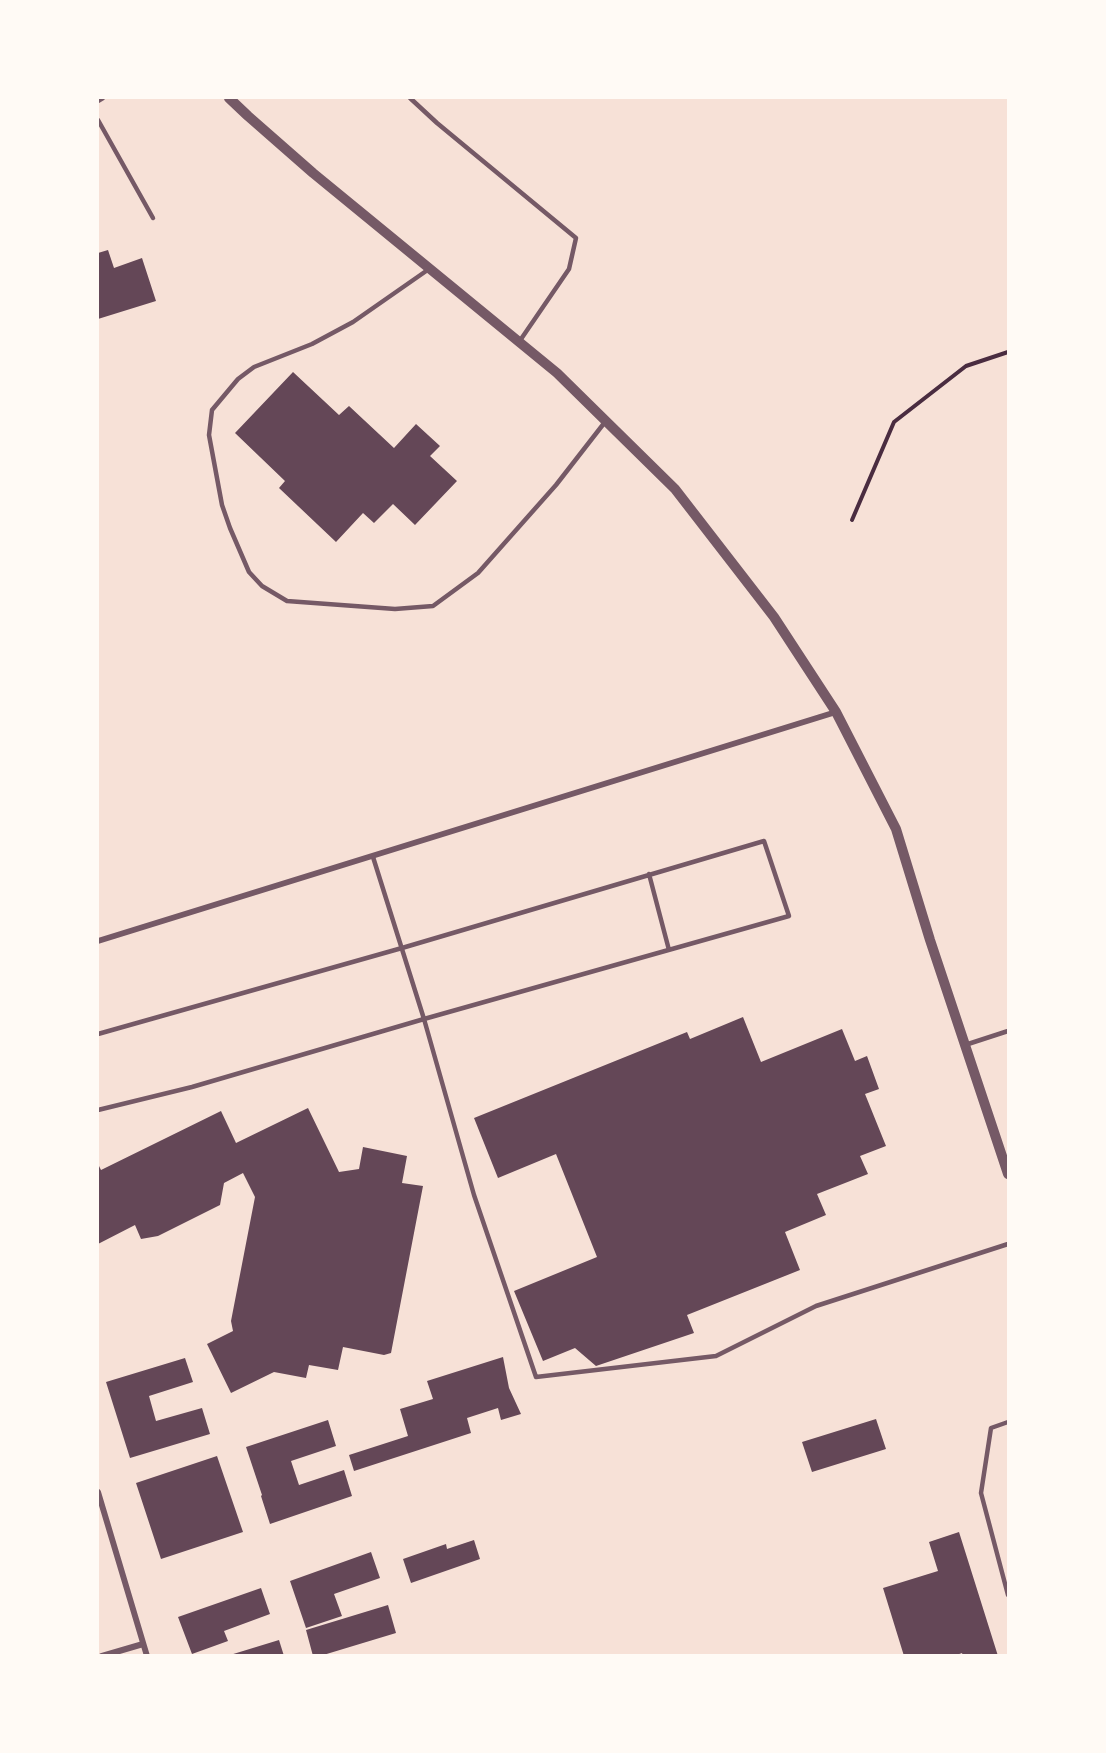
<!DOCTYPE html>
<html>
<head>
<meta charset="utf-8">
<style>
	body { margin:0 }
	#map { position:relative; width:1106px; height:1753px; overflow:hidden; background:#f7e1d7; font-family:Roboto,sans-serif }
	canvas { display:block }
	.frame { position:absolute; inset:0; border:99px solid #fffaf5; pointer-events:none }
</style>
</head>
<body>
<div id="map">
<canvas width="1106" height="1753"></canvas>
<div class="frame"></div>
</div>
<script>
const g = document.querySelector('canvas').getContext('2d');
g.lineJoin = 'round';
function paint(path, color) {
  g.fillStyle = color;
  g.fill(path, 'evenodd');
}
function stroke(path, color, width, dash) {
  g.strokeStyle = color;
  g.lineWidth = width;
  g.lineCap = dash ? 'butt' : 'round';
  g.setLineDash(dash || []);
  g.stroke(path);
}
paint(new Path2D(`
	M108,250l6,18 28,-10 14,43 -58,18v-66z
	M293,372l46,43 10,-9 45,42 22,-24 24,22 -10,10 27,25 -42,44 -22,-21 -19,19 -11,-10 -27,29 -57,-54 6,-7 -50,-48z
	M743,1017l18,45 81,-33 13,32 12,-5 12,33 -14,5 21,52 -26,10 8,18 -51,20 9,21 -41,17 15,38 -113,45 7,18 -98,33 -21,-18 -32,13 -29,-70 83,-34 -41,-103 -58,24 -24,-60 213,-86 3,7z
	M308,1108l31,64 20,-3 4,-22 44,9 -5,27 21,3 -32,167 -7,2 -41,-8 -5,23 -29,-5 -3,13 -32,-6 -43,21 -24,-49 26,-13 -2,-10 24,-124 -12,-24 -19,10 -4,22 -62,31 -17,3 -6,-14 -37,19v-77l1,-1 2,4 120,-59 15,32z
	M503,1357l6,31 12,26 -20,6 -3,-12 -31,10 4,15 -117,38 -5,-16 59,-19 -8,-27 33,-10 -6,-18z
	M185,1358l8,24 -44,14 7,25 46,-13 8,26 -80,24 -24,-76z
	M876,1419l10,30 -74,23 -10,-30z
	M328,1420l8,26 -45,15 8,24 45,-15 8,26 -82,28 -9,-28 1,-1 -16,-48z
	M217,1456l26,76 -82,27 -25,-76z
	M959,1532l39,124h-35l-1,-3 -8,3h-50l-21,-68 55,-17 -9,-29z
	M474,1540l6,19 -69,24 -8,-24 43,-15 1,5z
	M371,1552l9,26 -46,16 8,22 -36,12 -16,-47z
	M261,1588l9,26 -46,17 4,10 -36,13 -14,-37z
	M388,1605l8,28 -76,23h-7l-7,-26z
	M279,1640l5,16h-54v-1z`), '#644757');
stroke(new Path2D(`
	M852,520l42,-98 72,-56 42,-14`), '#4a2c40', 4);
stroke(new Path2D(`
	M410,98l27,25 139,115 -7,31 -50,73
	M98,101l5,-3
	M98,120l55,98
	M429,269l-76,53 -41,22 -58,23 -16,12 -26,31 -3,25 13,70 8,23 19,44 13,14 25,15 108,8 38,-3 45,-33 78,-88 49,-63
	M649,874l20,76
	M98,1034l304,-86 362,-107 25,75 -365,103 50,176 62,182 180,-21 100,-50 192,-62
	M965,1045l43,-14
	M98,1110l94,-23 232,-68 -51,-162
	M1008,1422l-17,6 -10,65 27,102`), '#755966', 4.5);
stroke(new Path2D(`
	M98,941l738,-229
	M98,1492l49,164
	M102,1656l41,-12`), '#755966', 6);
stroke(new Path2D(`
	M229,98l19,18 65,57 244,200 118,116 99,128 62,95 60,117 34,111 78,234`), '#755966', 10);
</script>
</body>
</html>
